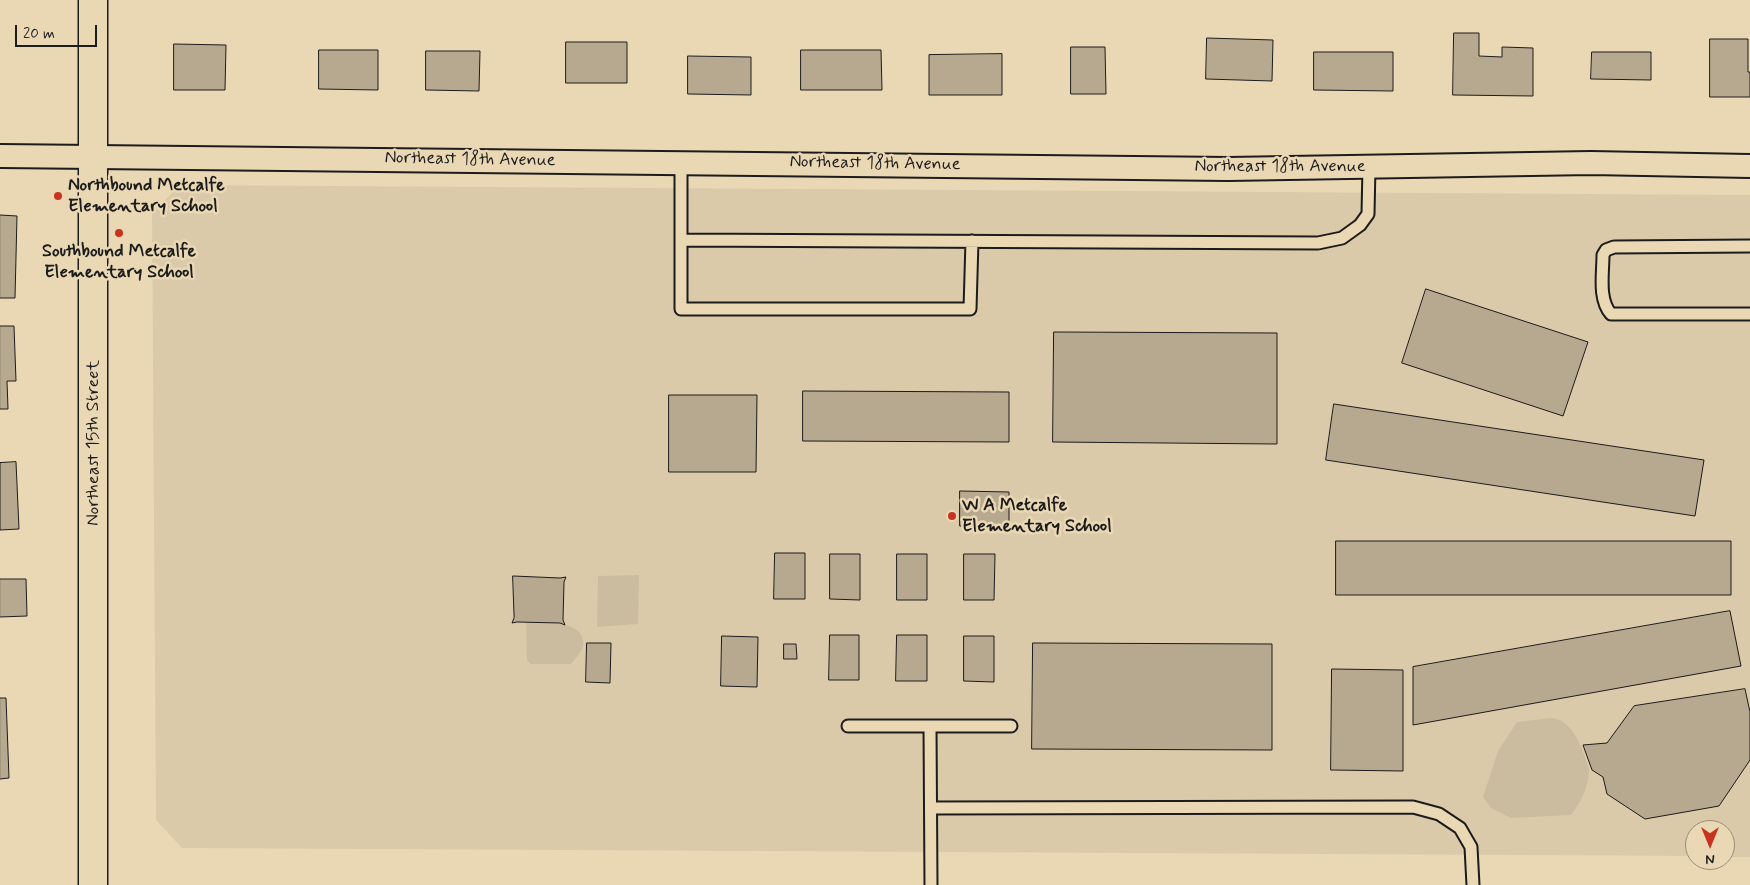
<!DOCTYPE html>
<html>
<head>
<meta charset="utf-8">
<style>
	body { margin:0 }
	#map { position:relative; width:1750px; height:885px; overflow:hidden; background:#ead8b5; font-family:Mynerve,sans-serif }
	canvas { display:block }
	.north { position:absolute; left:1685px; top:820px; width:50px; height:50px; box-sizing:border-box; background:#ead8b5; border:1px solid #988d78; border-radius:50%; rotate:180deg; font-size:14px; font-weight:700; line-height:20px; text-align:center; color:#1c1c1c }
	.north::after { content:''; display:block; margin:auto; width:18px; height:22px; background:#c8321e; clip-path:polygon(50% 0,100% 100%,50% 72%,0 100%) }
	.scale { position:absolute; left:15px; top:25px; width:82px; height:22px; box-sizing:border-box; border:2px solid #1c1c1c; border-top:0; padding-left:6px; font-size:15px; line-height:18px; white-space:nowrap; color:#1c1c1c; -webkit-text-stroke:4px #ead8b5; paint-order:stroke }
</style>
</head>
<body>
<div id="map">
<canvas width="1750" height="885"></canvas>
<div class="north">N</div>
<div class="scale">20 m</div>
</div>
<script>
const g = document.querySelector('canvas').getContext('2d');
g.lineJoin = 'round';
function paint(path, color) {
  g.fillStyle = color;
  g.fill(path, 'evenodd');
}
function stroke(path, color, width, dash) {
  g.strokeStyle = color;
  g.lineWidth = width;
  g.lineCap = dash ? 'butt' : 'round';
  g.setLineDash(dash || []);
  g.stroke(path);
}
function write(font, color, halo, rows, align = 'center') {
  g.font = font + ' Mynerve,sans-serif';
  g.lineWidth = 5;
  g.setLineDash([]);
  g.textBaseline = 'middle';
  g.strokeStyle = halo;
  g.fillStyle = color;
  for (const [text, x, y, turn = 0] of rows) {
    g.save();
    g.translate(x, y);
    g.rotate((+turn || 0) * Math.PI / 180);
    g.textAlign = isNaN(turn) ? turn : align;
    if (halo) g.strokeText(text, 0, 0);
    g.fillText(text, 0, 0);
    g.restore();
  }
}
paint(new Path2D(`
	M180,185l1570,10v662h-25v-27h-30v26l-1513,-8 -26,-28 -4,-607z`), '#dbcaaa');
paint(new Path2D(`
	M639,575l-1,49 -41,3 1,-51z
	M526,623c16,0 53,-4 57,17 2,9 -6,17 -12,24h-40l-4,-4z
	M1551,718c20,2 28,23 34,39 1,5 4,10 4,15 -2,19 -8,29 -18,43l-60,3 -20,-10 -8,-11 15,-46 19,-29z`), '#ccbc9f');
const building = new Path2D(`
	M1454,33h25v23l23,1v-10l31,1v48l-80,-1z
	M1207,38l66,2 -1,41 -66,-2z
	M1710,39h38v33h2v25h-40z
	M566,42h61v41h-61z
	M174,44l52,1 -1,45h-51z
	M1071,47h34l1,47h-35z
	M319,50h59v40l-59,-1z
	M801,50h80l1,40h-81z
	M426,51h54l-1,40 -53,-1z
	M1314,52h79v39l-79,-1z
	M1592,52h59v28l-60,-1z
	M1002,54v41h-73v-40z
	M688,56l63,1v38l-63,-1z
	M0,215l17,1 -2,82h-15z
	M1426,289l162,53 -25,74 -161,-53z
	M0,326h14l2,55h-9l1,28h-8z
	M1054,332l223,1v111l-224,-2z
	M803,391l206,1v50l-206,-1z
	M669,395h88l-1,77h-87z
	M1334,404l370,56 -9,56 -369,-56z
	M16,462l3,67 -19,1v-67z
	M960,491l49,1v36l-49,-2z
	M1336,541h395v54h-395z
	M775,553h30v46h-31z
	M830,554h30v46l-30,-1z
	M897,554h30v46h-30z
	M964,554h31l-1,46h-30z
	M513,576l47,2 6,-1 -2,5 -1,38 2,5 -5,-2 -43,-1 -5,1 2,-5z
	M0,579h26l1,37 -27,1z
	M1730,611l11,55 -328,59v-58z
	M830,635h29v45h-30z
	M897,635h30v46h-31z
	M722,636l36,1 -1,50 -36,-1z
	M964,636h30v46l-30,-1z
	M587,643h24l-1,40 -24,-1z
	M1033,643l239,1v106l-240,-1z
	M784,644h12l1,15h-13z
	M1332,669l71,1v101l-72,-1z
	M1745,689l5,23v48l-31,46 -74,13 -38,-25 -4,-17 -11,-7 -9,-25 24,-2 27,-37z
	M0,698h6l3,80 -9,1z`);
paint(building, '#b7a98f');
stroke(building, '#1c1c1c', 1);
const lane = new Path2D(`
	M681,162v147h289l2,-68
	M681,240l637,3 24,-5 18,-13 8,-11 1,-47
	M1750,246l-136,1 -8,3 -3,5c0,19 -5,44 8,59h139
	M848,726h163
	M930,726l1,159
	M931,808l482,-1 26,7 21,14 11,19 2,38`);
const street = new Path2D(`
	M0,156l1228,13 363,-6 159,3`);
const secondary = new Path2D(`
	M93,0v885`);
stroke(lane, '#1c1c1c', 15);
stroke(street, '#1c1c1c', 26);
stroke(secondary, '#1c1c1c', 31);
stroke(lane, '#ead8b5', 11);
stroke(street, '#ead8b5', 22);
stroke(secondary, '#ead8b5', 28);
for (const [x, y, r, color] of [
	[58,196,5,"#c8321e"],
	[119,233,5,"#c8321e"],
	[952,516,5,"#c8321e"]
]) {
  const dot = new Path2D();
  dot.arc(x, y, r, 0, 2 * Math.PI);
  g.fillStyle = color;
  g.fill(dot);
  stroke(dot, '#ead8b5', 2);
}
write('18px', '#1c1c1c', '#ead8b5', [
	["Northeast 18th Avenue",470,160,1],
	["Northeast 18th Avenue",875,164,1],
	["Northeast 18th Avenue",1280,167],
	["Northeast 15th Street",94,443,-90]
]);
write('bold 18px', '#1c1c1c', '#ead8b5', [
	["Northbound Metcalfe",68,186],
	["Elementary School",68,207],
	["Southbound Metcalfe",119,252,"center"],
	["Elementary School",119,273,"center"],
	["W A Metcalfe",962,506],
	["Elementary School",962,527]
], 'left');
</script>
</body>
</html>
